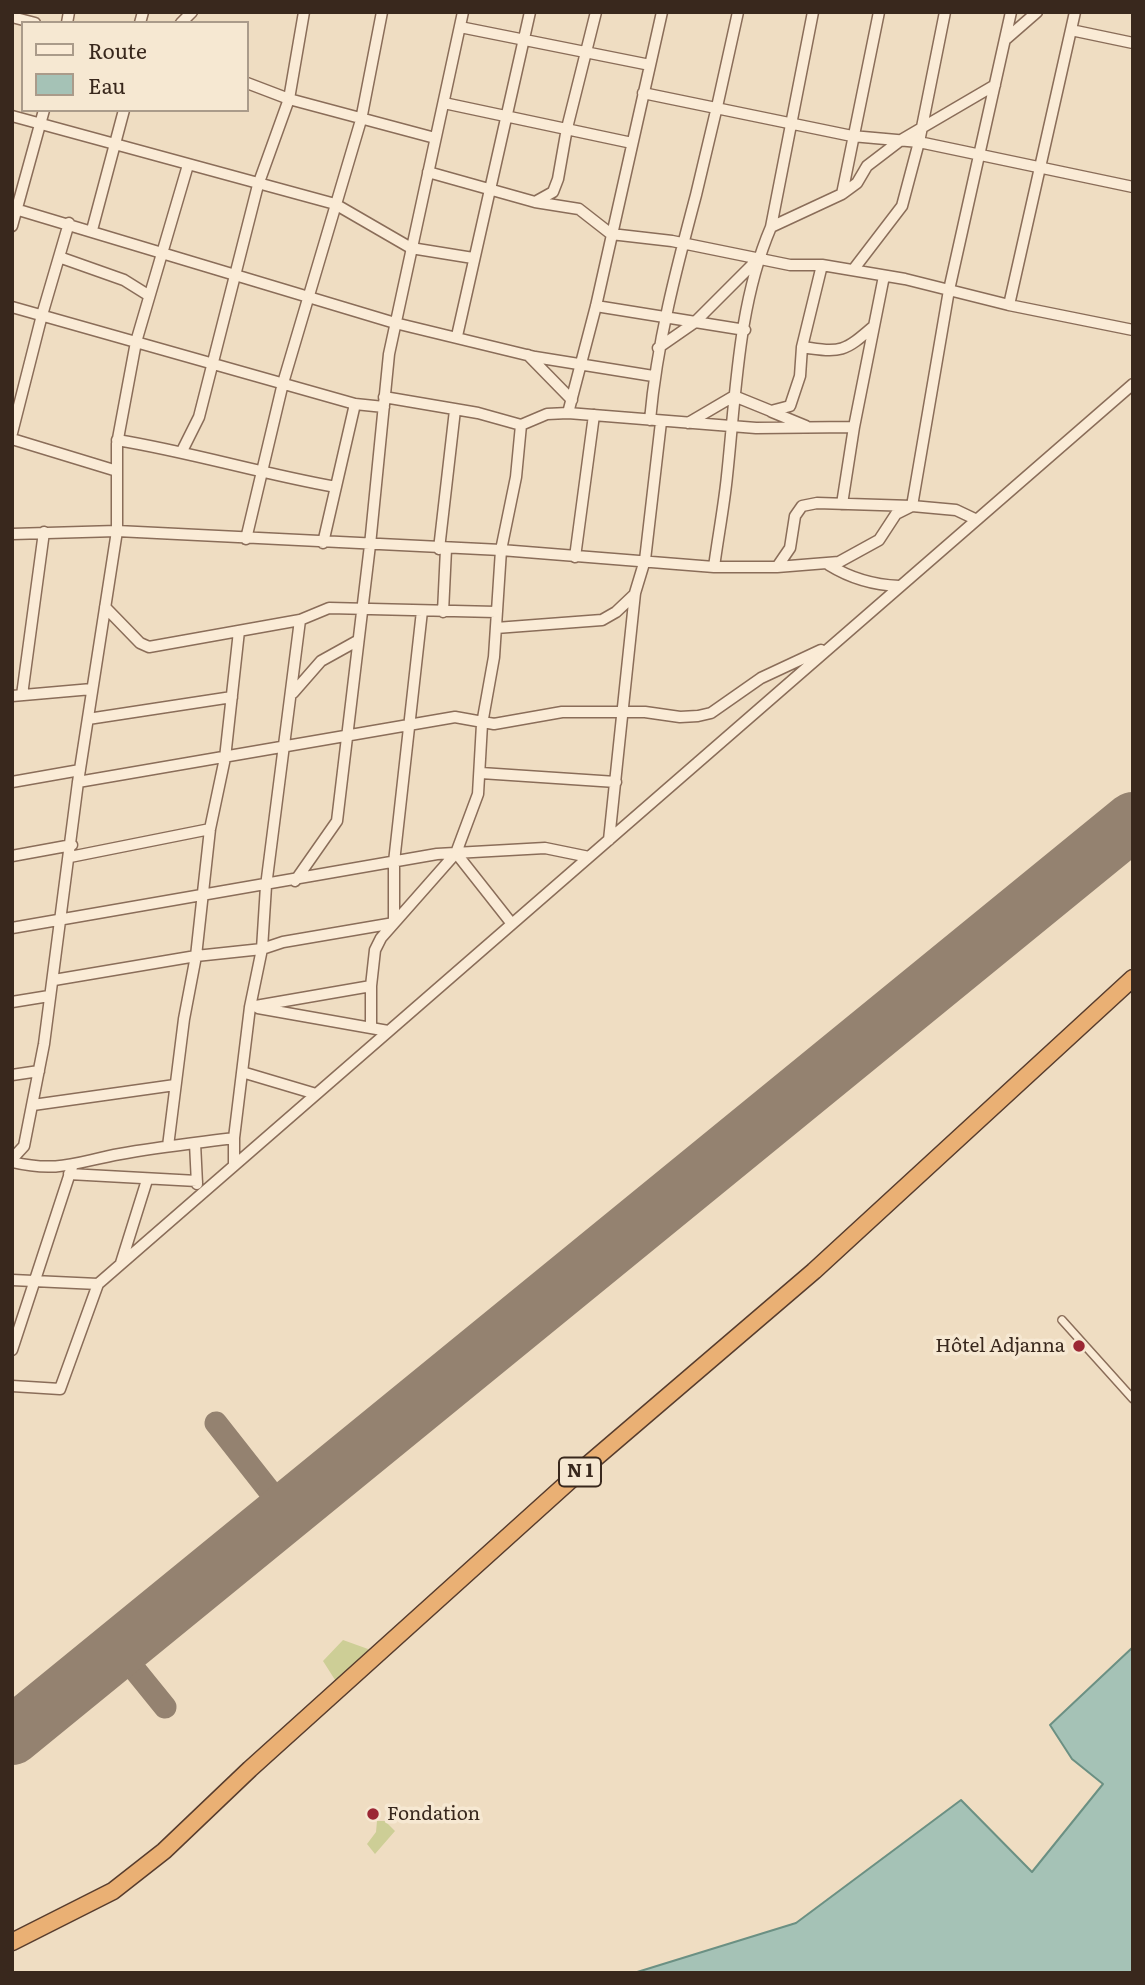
<!DOCTYPE html>
<html>
<head>
<meta charset="utf-8">
<style>
	body { margin:0 }
	#map { position:relative; width:1145px; height:1985px; overflow:hidden; background:#efddc2; font-family:Literata,serif }
	canvas { display:block }
	.frame { position:absolute; inset:0; border:14px solid #39281d; pointer-events:none }
	.legend { position:absolute; left:21px; top:21px; width:228px; height:91px; box-sizing:border-box; background:#f6e8d2; border:2px solid #aa9b8a; margin:0; padding:9px 12px; list-style:none; font-size:21px; color:#39281d }
	.legend li { display:flex; align-items:center; gap:14px; height:35px }
	.legend b { width:35px; border:2px solid #aa9b8a }
</style>
</head>
<body>
<div id="map">
<canvas width="1145" height="1985"></canvas>
<div class="frame"></div>
<ul class="legend">
<li><b style="height:9px;background:#faebd6"></b>Route</li>
<li><b style="height:19px;background:#a5c2b6"></b>Eau</li>
</ul>
</div>
<script>
const g = document.querySelector('canvas').getContext('2d');
g.lineJoin = 'round';
function paint(path, color) {
  g.fillStyle = color;
  g.fill(path, 'evenodd');
}
function stroke(path, color, width, dash) {
  g.strokeStyle = color;
  g.lineWidth = width;
  g.lineCap = dash ? 'butt' : 'round';
  g.setLineDash(dash || []);
  g.stroke(path);
}
function write(font, color, halo, rows, align = 'center') {
  g.font = font + ' Literata,serif';
  g.lineWidth = 7;
  g.setLineDash([]);
  g.textBaseline = 'middle';
  g.strokeStyle = halo;
  g.fillStyle = color;
  for (const [text, x, y, turn = 0] of rows) {
    g.save();
    g.translate(x, y);
    g.rotate((+turn || 0) * Math.PI / 180);
    g.textAlign = isNaN(turn) ? turn : align;
    if (halo) g.strokeText(text, 0, 0);
    g.fillText(text, 0, 0);
    g.restore();
  }
}
paint(new Path2D(`
	M343,1640l25,9 1,11 -32,23 -14,-22z
	M377,1821h8l10,10 -20,23 -8,-10 9,-12z`), '#cdce96');
const water = new Path2D(`
	M1133,1647v326h-499l162,-50 165,-123 71,72 71,-88 -31,-25 -22,-34z`);
paint(water, '#a5c2b6');
stroke(water, '#6b9083', 2);
stroke(new Path2D(`
	M216,1423l70,89
	M118,1649l47,58`), '#948270', 23);
stroke(new Path2D(`
	M12,1736l1121,-915`), '#948270', 58);
const pedestrian = new Path2D(`
	M1062,1320l71,79`);
const minor = new Path2D(`
	M12,17l23,6
	M67,23l2,-11
	M140,23l3,-11
	M181,23l11,-11
	M460,27l190,38
	M1071,30l62,13
	M1006,39l31,-27
	M247,83l42,16 146,39
	M643,93l209,43 67,6 214,45
	M444,103l188,40
	M12,116l323,88 76,44 62,10
	M428,172l107,30 44,7 32,25 61,7 118,24h32l83,14 104,26 124,25
	M842,194l15,-11 10,-17 34,-26 94,-55
	M535,202l18,-10 5,-13 9,-51 29,-116
	M12,208l383,115 140,34 118,19
	M12,226l32,-116
	M771,227l71,-33 37,-182
	M92,230l32,-120
	M59,257l65,23 24,15
	M853,270l49,-64 17,-64 26,-130
	M1009,305l66,-293
	M596,306l149,24
	M12,307l343,97 29,3
	M457,336l73,-324
	M802,347c40,6 42,5 72,-21
	M658,348l36,-25 63,-63
	M528,355l44,45
	M384,397l94,16 43,12 26,-11 21,-1 188,15 98,-1 -12,77
	M772,412l34,14
	M568,413l28,-107 66,-294
	M650,420c7,-78 26,-150 46,-225 15,-61 29,-122 42,-183
	M688,423l46,-27 37,15 19,-5 10,-30 2,-29 20,-82
	M854,427l30,-151
	M12,433l30,-118 27,-92
	M12,439l105,32
	M117,440c74,12 145,34 219,47
	M182,451l17,-34 59,-232 31,-86 15,-87
	M12,534l105,-3 384,19 213,17h63l62,-5 40,-22 17,-26 16,-8 44,4 19,9
	M246,539l37,-156 78,-263 21,-108
	M323,543l32,-139
	M439,549l16,-139
	M575,557l19,-142
	M829,565c21,13 45,20 70,21
	M714,567c4,-30 10,-61 13,-91 9,-83 11,-172 44,-249l42,-215
	M777,567l13,-19 5,-32 7,-10 15,-3 95,3 37,-216 62,-278
	M105,607l35,36 9,4 151,-27 29,-12 167,4
	M443,612l3,-63
	M496,628l106,-8 14,-8 19,-18
	M293,693l28,-32 36,-20
	M22,695l22,-163
	M12,696l80,-7
	M88,719l144,-22
	M481,773l135,9
	M12,782l68,-12
	M78,782l377,-65 39,7 68,-12h83l35,5 18,-1 13,-3 50,-35 60,-28
	M609,840l26,-247 10,-33 16,-138
	M12,856l60,-11
	M70,857l140,-28
	M295,881l42,-60 33,-276 19,-191 74,-342
	M394,923v-61l28,-251
	M512,924l-56,-71 22,-59 4,-70 12,-67 7,-107 15,-73 5,-52
	M12,928l425,-74 108,-6 44,9
	M54,980l142,-24 66,-7 21,-7 111,-19
	M371,986v42
	M12,1002l37,-6
	M250,1007l121,-21 4,-36 6,-12 75,-85
	M258,1008l130,23
	M242,1072l74,22
	M12,1075l27,-4
	M33,1105l142,-20
	M195,1143l2,41
	M168,1146l16,-127 12,-63 14,-127 15,-71 14,-127
	M12,1159l12,-13 20,-102 34,-262 39,-251v-87l19,-102 52,-177
	M12,1162c47,11 64,0 108,-8 37,-7 76,-11 114,-16
	M234,1165v-27l16,-131 12,-58 4,-63 34,-266
	M69,1174l128,7
	M121,1263l26,-83
	M12,1280l86,4
	M12,1350l60,-183
	M12,1386l48,3 38,-105 1035,-900`);
const trunk = new Path2D(`
	M12,1942l101,-51 51,-40 86,-82 335,-302 229,-196 319,-293`);
stroke(pedestrian, '#8a6d59', 10);
stroke(minor, '#8a6d59', 13);
stroke(trunk, '#573c2d', 19);
stroke(pedestrian, '#faebd6', 7);
stroke(minor, '#faebd6', 10);
stroke(trunk, '#eab074', 16);
for (const [x, y, r, color] of [
	[1079,1346,7,"#9b2734"],
	[373,1814,7,"#9b2734"]
]) {
  const dot = new Path2D();
  dot.arc(x, y, r, 0, 2 * Math.PI);
  g.fillStyle = color;
  g.fill(dot);
  stroke(dot, '#f6e8d2', 2.5);
}
for (const [x, y, w] of [
	[580,1472,42]
]) {
  const box = new Path2D();
  box.roundRect(x - w / 2, y - 14.5, w, 29, 5);
  g.fillStyle = '#f6e8d2';
  g.fill(box);
  stroke(box, '#39281d', 2);
}
write('bold 18px', '#39281d', null, [
	["N 1",580,1472]
]);
write('19px', '#39281d', '#f6e8d2', [
	["Hôtel Adjanna",1065,1346],
	["Fondation",387,1814,"left"]
], 'right');
</script>
</body>
</html>
